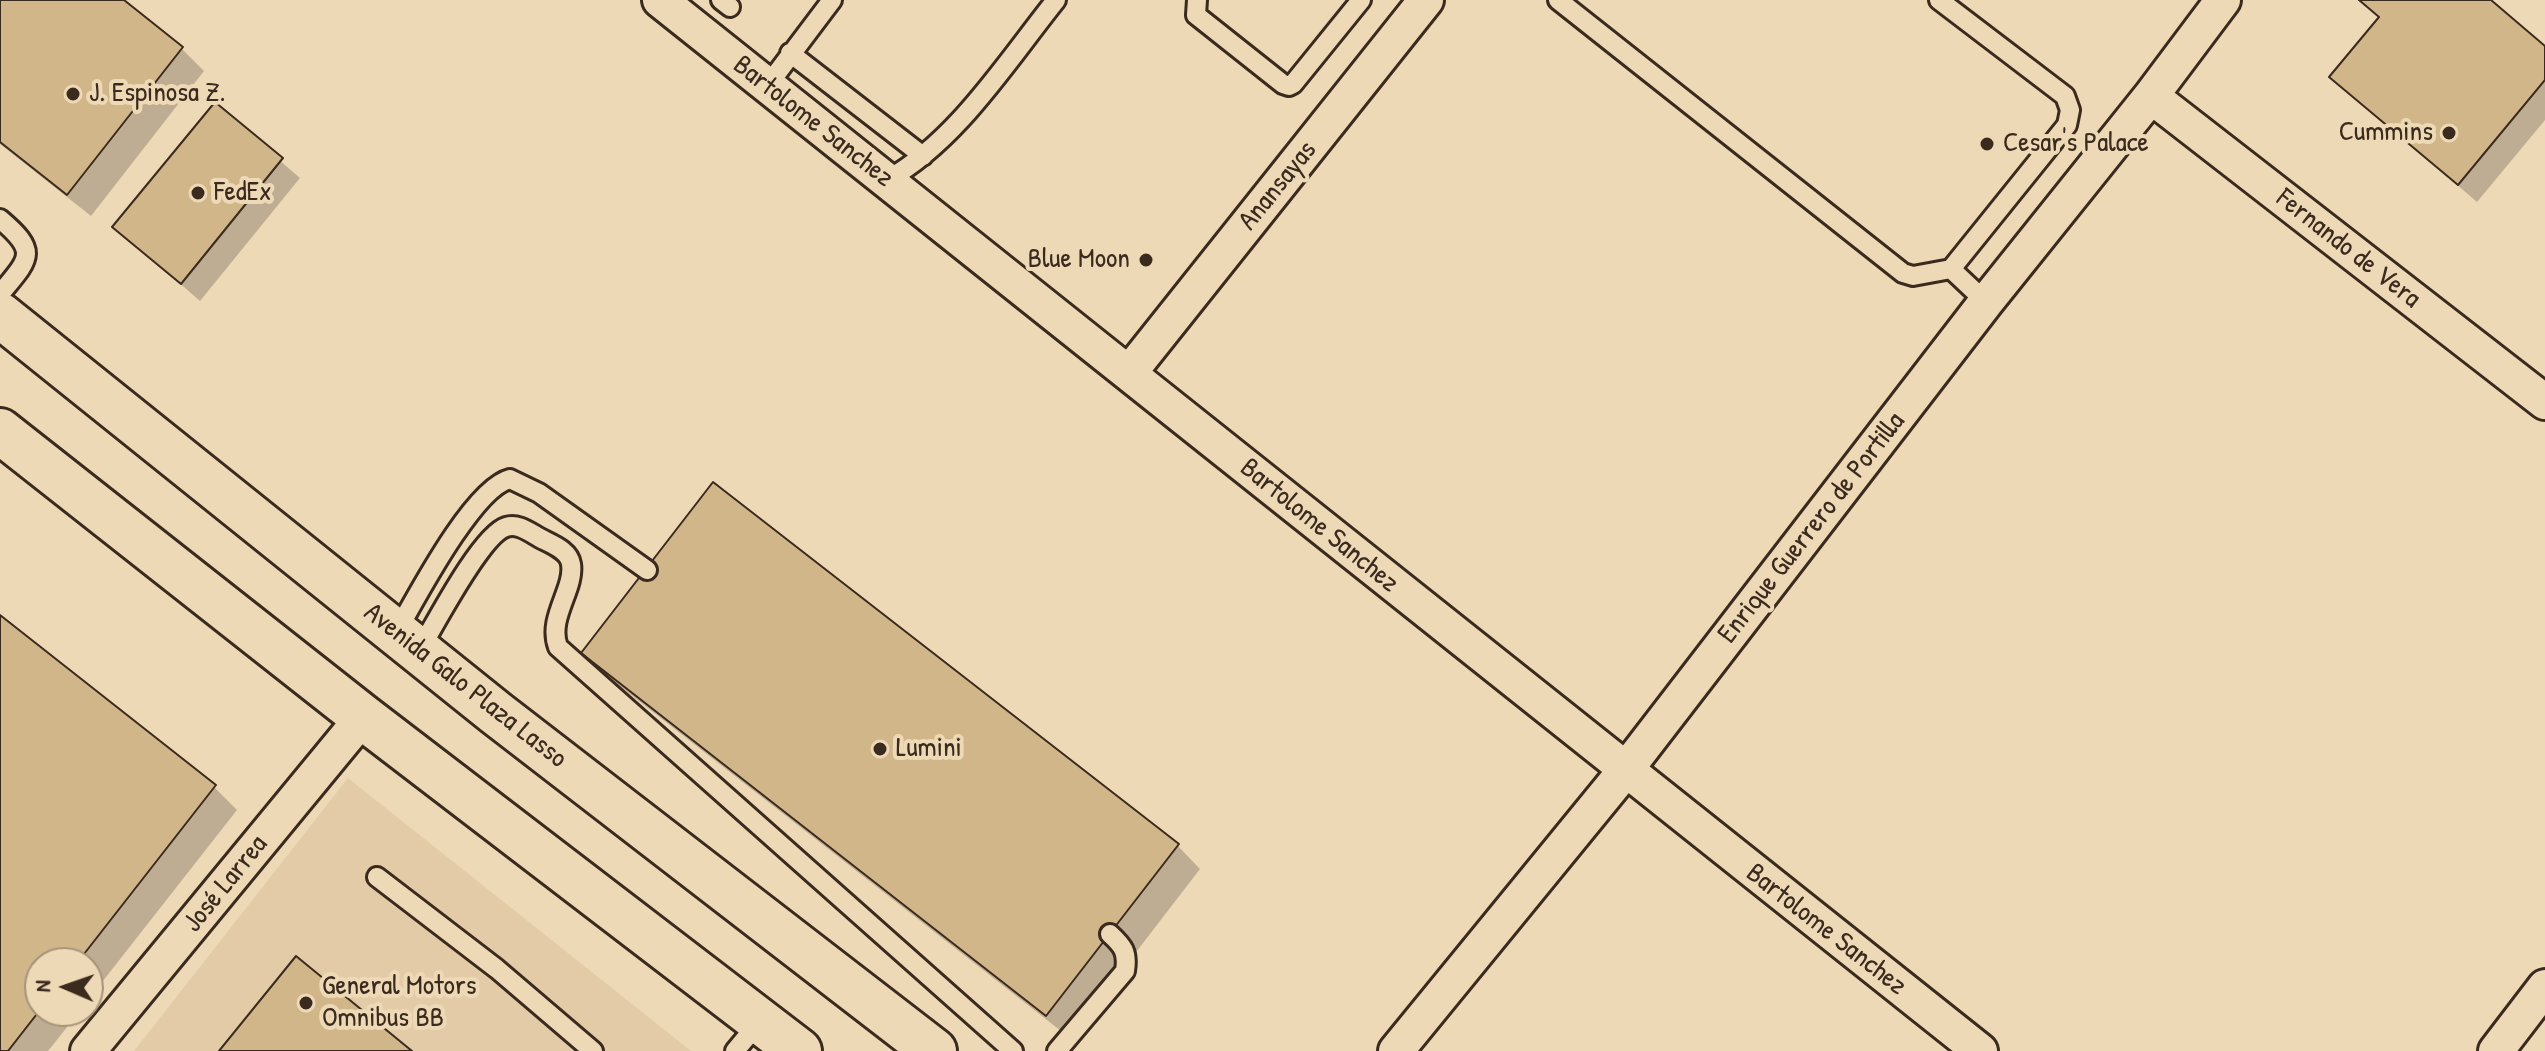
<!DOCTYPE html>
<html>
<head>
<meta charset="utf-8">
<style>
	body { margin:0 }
	#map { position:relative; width:2545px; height:1051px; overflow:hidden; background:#eed9b7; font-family:"Patrick Hand",sans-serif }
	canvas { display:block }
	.north { position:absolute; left:24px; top:947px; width:80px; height:80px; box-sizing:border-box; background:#eed9b7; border:2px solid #a6937a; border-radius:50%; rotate:272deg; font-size:22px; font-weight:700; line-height:32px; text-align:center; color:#3b2a1e }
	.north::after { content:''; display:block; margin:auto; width:28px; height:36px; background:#3b2a1e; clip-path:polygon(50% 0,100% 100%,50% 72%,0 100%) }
</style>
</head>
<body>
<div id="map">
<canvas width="2545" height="1051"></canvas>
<div class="north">N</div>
</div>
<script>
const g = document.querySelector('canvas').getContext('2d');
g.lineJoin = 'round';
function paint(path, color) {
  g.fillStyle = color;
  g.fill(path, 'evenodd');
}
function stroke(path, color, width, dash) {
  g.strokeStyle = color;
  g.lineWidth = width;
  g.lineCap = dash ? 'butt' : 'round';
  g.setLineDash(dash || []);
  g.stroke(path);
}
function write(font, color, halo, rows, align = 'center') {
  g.font = font + ' "Patrick Hand",sans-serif';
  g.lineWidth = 8;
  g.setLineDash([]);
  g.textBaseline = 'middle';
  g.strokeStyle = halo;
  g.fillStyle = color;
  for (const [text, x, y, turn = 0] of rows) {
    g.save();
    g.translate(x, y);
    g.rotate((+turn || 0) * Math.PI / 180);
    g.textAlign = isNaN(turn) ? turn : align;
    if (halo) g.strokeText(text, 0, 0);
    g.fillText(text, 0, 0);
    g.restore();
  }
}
paint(new Path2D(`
	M348,778l343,273h-557z`), '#e2cba6');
paint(new Path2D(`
	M0,0h121l60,48 23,23 -113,145 -91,-72z
	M2358,0h130l57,48v72l-68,82 -145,-125 48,-59z
	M215,105l85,73 -100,123 -85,-74z
	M714,485l464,361 22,23 -130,169 -463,-362 -23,-23z
	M0,617l214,170 23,23 -149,190v-37h-48v48h40l-32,40h-48z`), '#0003');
const building = new Path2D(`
	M0,0h124l59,47 -116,148 -67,-53z
	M2359,0h132l54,46v34l-87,105 -129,-108 50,-60z
	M215,102l68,56 -102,126 -69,-57z
	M713,482l466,362 -133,172 -465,-363z
	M0,615l216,170 -139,178h-37v47l-32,41h-8z
	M296,956l116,95h-193z`);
paint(building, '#d1b689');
stroke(building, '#3b2a1e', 2);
const lane = new Path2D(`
	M721,0l9,7
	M1197,0l-1,15 87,69 6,2 4,-2 68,-84
	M1558,0l345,273 10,3 38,-7 35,33
	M1939,0l126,96 5,14 -3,15 -116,144
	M790,53l133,103
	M765,84l12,-11 55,-73
	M887,180c70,-39 120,-119 169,-180
	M0,219c39,33 30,39 0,75
	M396,633c20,-35 77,-145 114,-154l29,14 108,77
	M419,651c15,-25 62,-116 87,-124 12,-4 23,5 34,11 11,6 29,12 31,26 4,25 -24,54 -13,83l455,404
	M377,877l120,92 96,82
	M735,1051l25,-30
	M1057,1051l68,-80c3,-19 -2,-25 -15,-37`);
const street = new Path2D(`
	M660,0c441,349 878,704 1320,1051
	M2151,96l394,306
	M1129,373l297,-373
	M88,1051l275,-334
	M1396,1051l228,-279 362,-470 165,-206 72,-96
	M2496,1051l49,-64`);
const primary = new Path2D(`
	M0,315l496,398 438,338
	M0,431l363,286 436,334`);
stroke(lane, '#3b2a1e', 24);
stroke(street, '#3b2a1e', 40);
stroke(primary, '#3b2a1e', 50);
stroke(lane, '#eed9b7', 18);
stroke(street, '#eed9b7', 34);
stroke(primary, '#eed9b7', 44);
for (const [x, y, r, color] of [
	[73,94,8,"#3b2a1e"],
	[2449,133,8,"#3b2a1e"],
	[1987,144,8,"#3b2a1e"],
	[198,193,8,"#3b2a1e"],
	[1146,260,8,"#3b2a1e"],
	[880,749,8,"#3b2a1e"],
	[306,1003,8,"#3b2a1e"]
]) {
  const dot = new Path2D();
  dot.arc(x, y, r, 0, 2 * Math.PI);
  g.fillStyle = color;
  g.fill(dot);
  stroke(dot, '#eed9b7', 3);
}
write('28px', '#3b2a1e', '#eed9b7', [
	["J. Espinosa Z.",89,94],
	["Cummins",2433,133,"right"],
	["Cesar's Palace",2003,144],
	["FedEx",214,193],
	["Blue Moon",1130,260,"right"],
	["Lumini",896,749],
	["General Motors",322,987],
	["Omnibus BB",322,1019]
], 'left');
write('28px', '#3b2a1e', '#eed9b7', [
	["Bartolome Sanchez",813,122,38],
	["Anansayas",1278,186,-51],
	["Fernando de Vera",2348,249,38],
	["Bartolome Sanchez",1319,526,39],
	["Enrique Guerrero de Portilla",1812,528,-52],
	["Avenida Galo Plaza Lasso",465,686,38],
	["José Larrea",226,884,-51],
	["Bartolome Sanchez",1826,930,38]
]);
</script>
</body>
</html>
